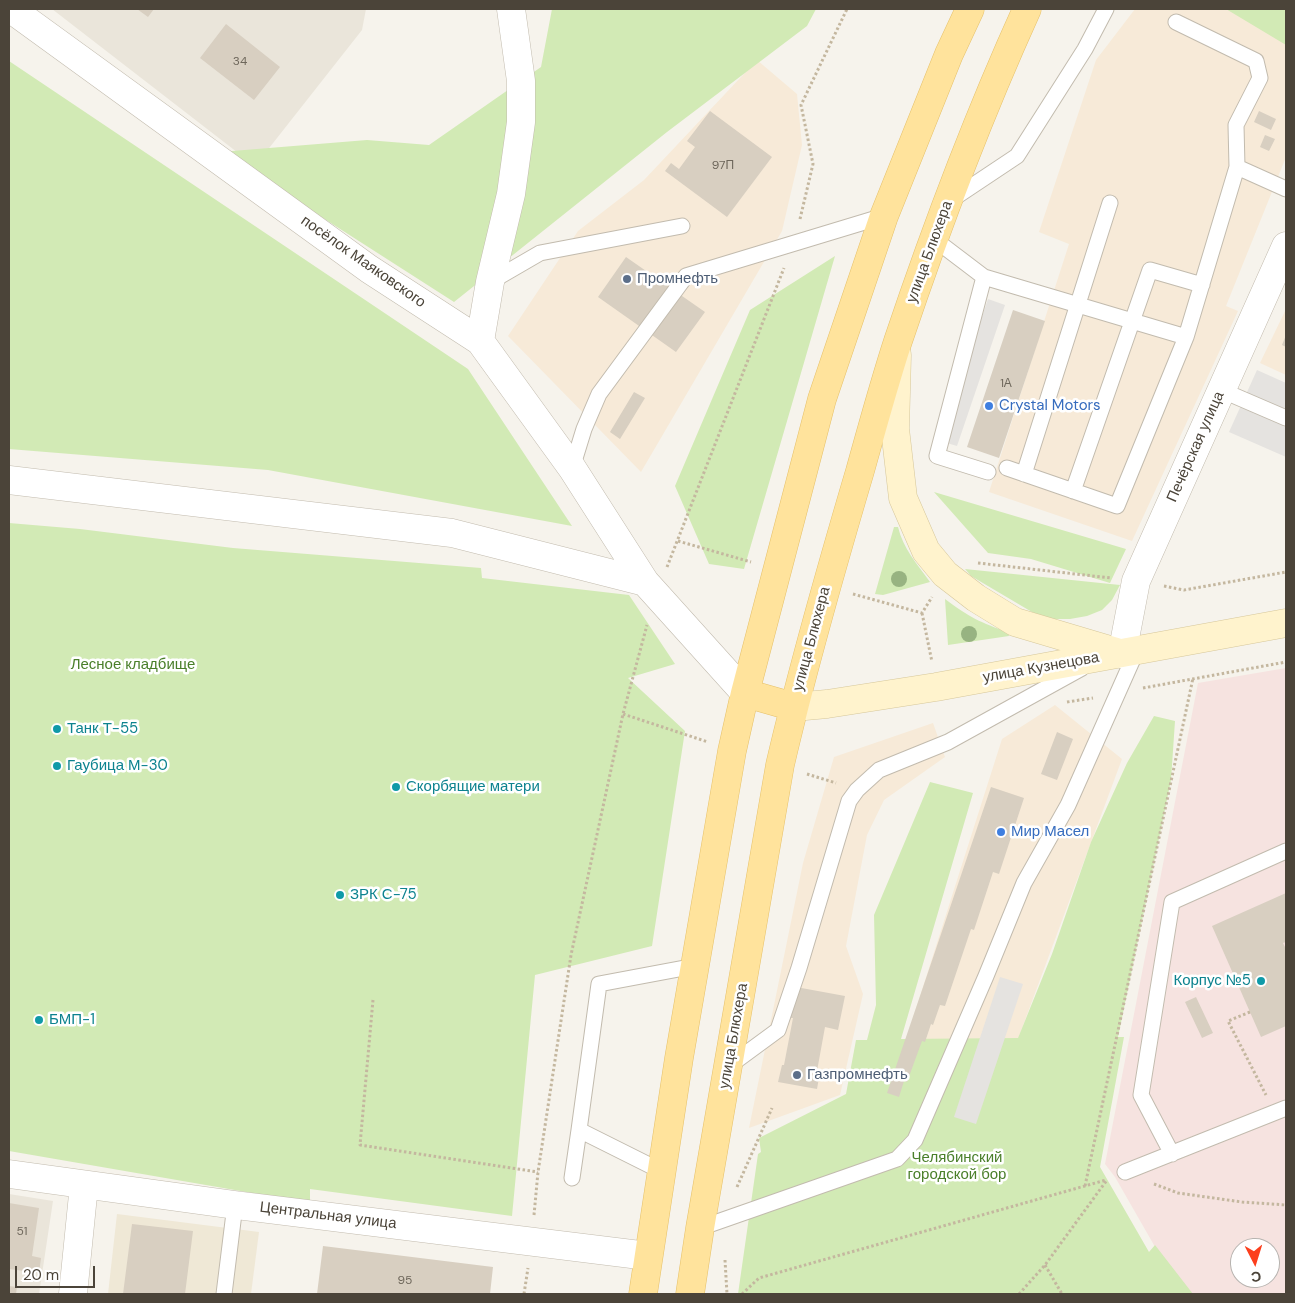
<!DOCTYPE html>
<html>
<head>
<meta charset="utf-8">
<style>
	body { margin:0 }
	#map { position:relative; width:1295px; height:1303px; overflow:hidden; background:#f6f3ec; font-family:"DM Sans",sans-serif }
	canvas { display:block }
	.frame { position:absolute; inset:0; border:10px solid #4b4439; pointer-events:none }
	.north { position:absolute; left:1230px; top:1238px; width:50px; height:50px; box-sizing:border-box; background:#fff; border:1px solid #b7b4b0; border-radius:50%; rotate:175deg; font-size:14px; font-weight:700; line-height:20px; text-align:center; color:#4b4439 }
	.north::after { content:''; display:block; margin:auto; width:18px; height:22px; background:#fc3f1d; clip-path:polygon(50% 0,100% 100%,50% 72%,0 100%) }
	.scale { position:absolute; left:15px; top:1266px; width:80px; height:22px; box-sizing:border-box; border:2px solid #4b4439; border-top:0; padding-left:6px; font-size:15px; line-height:18px; white-space:nowrap; color:#4b4439; -webkit-text-stroke:4px #fff; paint-order:stroke }
</style>
</head>
<body>
<div id="map">
<canvas width="1295" height="1303"></canvas>
<div class="frame"></div>
<div class="north">С</div>
<div class="scale">20 m</div>
</div>
<script>
const g = document.querySelector('canvas').getContext('2d');
g.lineJoin = 'round';
function paint(path, color) {
  g.fillStyle = color;
  g.fill(path, 'evenodd');
}
function stroke(path, color, width, dash) {
  g.strokeStyle = color;
  g.lineWidth = width;
  g.lineCap = dash ? 'butt' : 'round';
  g.setLineDash(dash || []);
  g.stroke(path);
}
function write(font, color, halo, rows, align = 'center') {
  g.font = font + ' "DM Sans",sans-serif';
  g.lineWidth = 5;
  g.setLineDash([]);
  g.textBaseline = 'middle';
  g.strokeStyle = halo;
  g.fillStyle = color;
  for (const [text, x, y, turn = 0] of rows) {
    g.save();
    g.translate(x, y);
    g.rotate((+turn || 0) * Math.PI / 180);
    g.textAlign = isNaN(turn) ? turn : align;
    if (halo) g.strokeText(text, 0, 0);
    g.fillText(text, 0, 0);
    g.restore();
  }
}
paint(new Path2D(`
	M52,9h314l-4,21 -107,136z
	M9,1194l44,7 -14,93h-30z`), '#eae5da');
paint(new Path2D(`
	M1135,9h94l57,28v120l-60,149 12,5 -106,230 -143,-49 80,-248 -30,-12 57,-172z
	M757,60l40,34 5,51 -20,86 -141,241 -133,-136 70,-105 66,-51z
	M1286,309v66l-26,-12z
	M1055,705l67,54 -146,393 -105,-2 131,-411z
	M933,723l12,34 -61,43 -17,35 -21,111 17,48 -23,101 -91,33 54,-265 31,-106z`), '#f7ead8');
paint(new Path2D(`
	M117,1214l142,18 -8,62h-143z`), '#efe8d6');
paint(new Path2D(`
	M1286,668v626h-104l-67,-117 -10,-13 93,-481zM1240,1248h30v30h-30z`), '#f6e3e0');
paint(new Path2D(`
	M552,9h264l-9,17 -140,106 -213,170 -234,-150 147,-12 62,5 112,-78z
	M1226,9h60v36z
	M9,61l459,308 104,157 -304,-56 -259,-21z
	M835,256l-91,313 -35,-5 -34,-78 75,-176z
	M934,492l192,57 -16,34 -79,-24 -43,-6z
	M9,523l71,6 153,19 248,20 1,10 147,17 46,69 -47,14 57,53 -33,215 -117,29 -23,241 -202,-27v14l-301,-52z
	M894,527h4c5,21 19,37 32,55l-47,13 -8,-1z
	M965,569l155,16 -8,15 -10,10 -15,6 -17,3h-17l-16,-4 -66,-39z
	M945,599c24,18 36,24 63,33l1,4 -61,9z
	M1154,716l21,5 -4,59 -53,257h6l-24,130 49,85 6,-7 38,49h-455l20,-140 3,-2 -2,-14 87,-44 10,-54h11l9,-35 -2,-90 56,-133 43,11 -72,246 117,-1 34,-84 39,-112 36,-79z`), '#d2eab5');
paint(new Path2D(`
	M988,299l17,6 -48,141 -17,-5z
	M1257,370l29,13v74l-57,-25z
	M1000,977l23,7 -47,140 -22,-7z`), '#e5e3e0');
paint(new Path2D(`
	M137,9h17l-6,8z
	M226,24l54,43 -26,33 -54,-42z
	M710,111l62,46 -45,60 -62,-46 6,-8 8,6 16,-22 -8,-6z
	M1259,111l17,8 -5,11 -17,-8z
	M1265,135l10,4 -6,12 -9,-4z
	M626,257l79,55 -29,40 -78,-55z
	M1013,310l32,11 -46,137 -32,-11z
	M1286,335v12l-4,-2z
	M634,392l11,6 -25,41 -10,-7z
	M1057,732l16,7 -16,41 -16,-6z
	M991,787l33,11 -25,76 -6,-2 -19,58 -3,-1 -26,77 -5,-1 -7,20 -2,-1 -6,18 -3,-1 -15,41 -3,-1 -5,16 -12,-4z
	M1286,893v49l-3,1 3,6v77l-25,11 -49,-111z
	M796,987l49,9 -7,34 -13,-3 -8,44 3,1 -3,17 -39,-7 4,-17h2l9,-47h-3z
	M1196,997l17,36 -11,5 -17,-36z
	M9,1203l30,5 -7,48 9,2 -2,15 -30,-4z
	M132,1224l61,7 -8,63h-62z
	M323,1246l170,21 -3,27h-173z
	M9,1286l8,1 -1,7h-7z`), '#d8cfc1');
const lane = new Path2D(`
	M1237,167l49,22
	M951,200l66,-44 68,-107 21,-40
	M934,239l50,38 -47,179 51,16
	M984,277l202,60
	M490,282l50,-29 142,-27
	M1221,390l65,28
	M572,468l12,-39 15,-35 87,-118 198,-60
	M1007,468l110,38 69,-169 51,-170 -1,-42 24,-47 -4,-17 -80,-39
	M1024,474l86,-271
	M1073,491l77,-221 52,15
	M729,1066l49,-36 21,-62 50,-167 8,-11 22,-20 69,-28 134,-74
	M1172,1154l-31,-59 31,-193 114,-51
	M661,1171l-82,-41 20,-146 96,-18
	M1125,1172l161,-64
	M572,1178l7,-48
	M700,1228l197,-69 18,-19 71,-164 38,-93 44,-78 68,-153
	M224,1294l11,-89`);
const street = new Path2D(`
	M11,9l358,260 111,72 92,127 73,114 100,111
	M480,341l10,-59 21,-88 10,-72v-41l-10,-72
	M9,480l443,53 193,49
	M1122,654l14,-73 150,-335
	M9,1174l226,31 413,51
	M73,1294l11,-109`);
const secondary = new Path2D(`
	M897,355l-2,74 8,69 23,53 19,23 31,24 39,24 101,30
	M794,707l33,-3 109,-17 350,-64`);
const primary = new Path2D(`
	M745,693l49,14
	M643,1294l36,-236 53,-307 13,-58 77,-294 62,-183 65,-162 21,-45
	M690,1294l10,-66 80,-463c23,-99 51,-196 80,-294 12,-43 24,-87 38,-130 38,-113 80,-224 129,-332`);
stroke(lane, '#c2bbae', 17);
stroke(street, '#c2bbae', 29);
stroke(secondary, '#d6c79b', 29);
stroke(primary, '#e6c16a', 29);
stroke(new Path2D(`
	M800,219l13,-55 -12,-59 46,-96
	M678,541l73,21
	M978,563l133,15
	M667,567l117,-299
	M1164,586l20,4 102,-18
	M853,594l69,19 10,-16
	M922,613l10,49
	M1143,688l143,-26
	M1067,702l26,-4
	M623,714l85,28
	M807,774l29,9
	M373,1000l-13,145 178,27
	M1250,1012l-22,9 38,74
	M1154,1184l24,9 64,9 44,3
	M1085,1186l108,-508
	M737,1187l35,-79
	M534,1215l4,-43 33,-217 52,-241 24,-89
	M725,1260l2,34
	M1045,1265l17,29
	M524,1294l4,-26
	M742,1294l17,-16 347,-98
	M1019,1294l26,-29 62,-85`), '#c4b79f', 3, [2.5, 2.5]);
stroke(lane, '#fff', 15);
stroke(street, '#fff', 28);
stroke(secondary, '#fff3cd', 28);
stroke(primary, '#ffe39c', 28);
g.fillStyle = '#97b381';
for (const [x, y] of [
	[899,579],
	[969,634]
]) {
  g.beginPath();
  g.arc(x, y, 8, 0, 2 * Math.PI);
  g.fill();
}
for (const [x, y, r, color] of [
	[627,279,5,"#5c6f8a"],
	[989,406,5,"#3f7fe0"],
	[57,729,5,"#0f9aa8"],
	[57,766,5,"#0f9aa8"],
	[396,787,5,"#0f9aa8"],
	[1001,832,5,"#3f7fe0"],
	[340,895,5,"#0f9aa8"],
	[1261,981,5,"#0f9aa8"],
	[39,1020,5,"#0f9aa8"],
	[797,1075,5,"#5c6f8a"]
]) {
  const dot = new Path2D();
  dot.arc(x, y, r, 0, 2 * Math.PI);
  g.fillStyle = color;
  g.fill(dot);
  stroke(dot, '#fff', 2);
}
write('12px', '#6e675b', null, [
	["34",240,62],
	["97П",723,166],
	["1А",1006,384],
	["51",22,1232],
	["95",405,1281]
]);
write('15px', '#4b4439', '#fff', [
	["улица Блюхера",930,252,-70],
	["посёлок Маяковского",363,262,35],
	["Печёрская улица",1196,447,-66],
	["улица Блюхера",812,639,-75],
	["улица Кузнецова",1041,668,-10],
	["улица Блюхера",734,1036,-80],
	["Центральная улица",328,1216,7]
]);
write('15px', '#4e5e75', '#fff', [
	["Промнефть",637,279],
	["Газпромнефть",807,1075]
], 'left');
write('15px', '#366cbe', '#fff', [
	["Crystal Motors",999,406],
	["Мир Масел",1011,832]
], 'left');
write('15px', '#4a7f2a', '#fff', [
	["Лесное кладбище",133,665],
	["Челябинский",957,1158],
	["городской бор",957,1175]
]);
write('15px', '#0d838f', '#fff', [
	["Танк Т-55",67,729],
	["Гаубица М-30",67,766],
	["Скорбящие матери",406,787],
	["ЗРК С-75",350,895],
	["Корпус №5",1251,981,"right"],
	["БМП-1",49,1020]
], 'left');
</script>
</body>
</html>
